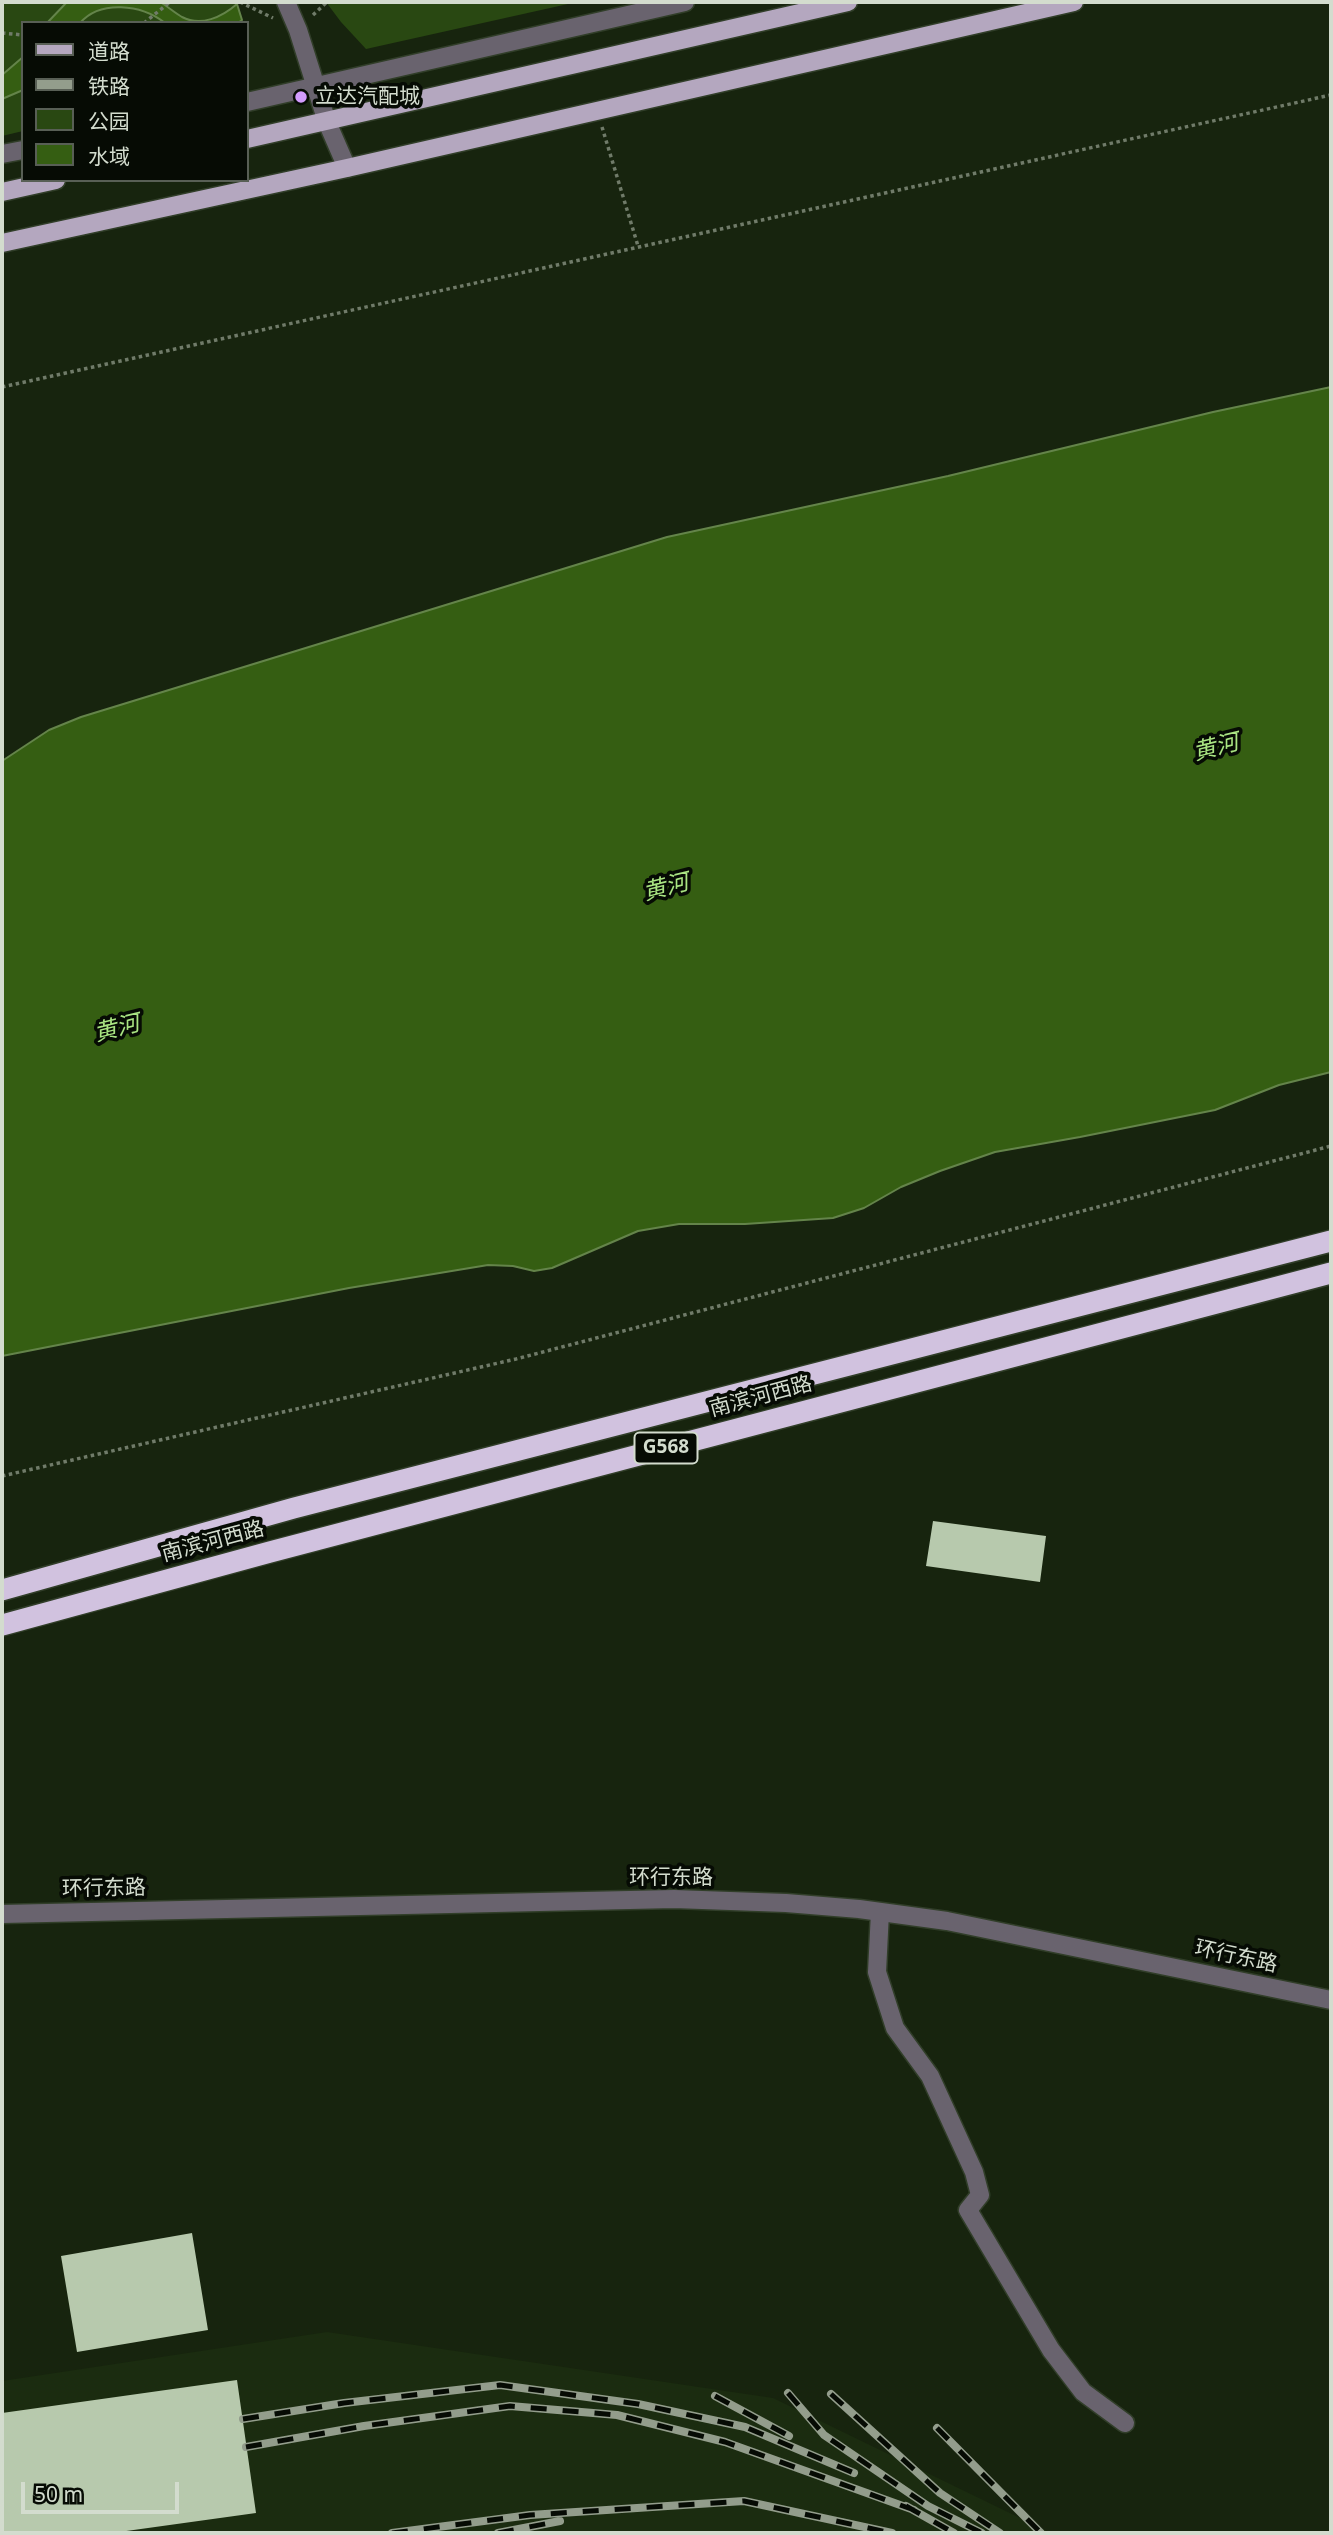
<!DOCTYPE html>
<html>
<head>
<meta charset="utf-8">
<style>
	body { margin:0 }
	#map { position:relative; width:1333px; height:2535px; overflow:hidden; background:#17240e; font-family:"Noto Sans","Noto Sans SC",sans-serif }
	canvas { display:block }
	.frame { position:absolute; inset:0; border:4px solid #d3dcce; pointer-events:none }
	.legend { position:absolute; left:21px; top:21px; width:228px; height:161px; box-sizing:border-box; background:#060b04; border:2px solid #585f55; margin:0; padding:9px 12px; list-style:none; font-size:21px; color:#d3dcce }
	.legend li { display:flex; align-items:center; gap:14px; height:35px }
	.legend b { width:35px; border:2px solid #585f55 }
	.scale { position:absolute; left:21px; top:2482px; width:158px; height:32px; box-sizing:border-box; border:4px solid #d3dcce; border-top:0; padding-left:9px; font-size:21px; line-height:24px; white-space:nowrap; color:#d3dcce; -webkit-text-stroke:5px #060b04; paint-order:stroke }
</style>
</head>
<body>
<div id="map">
<canvas width="1333" height="2535"></canvas>
<div class="frame"></div>
<ul class="legend">
<li><b style="height:9px;background:#b4a7bf"></b>道路</li>
<li><b style="height:9px;background:#939d8c"></b>铁路</li>
<li><b style="height:19px;background:#294812"></b>公园</li>
<li><b style="height:19px;background:#355e12"></b>水域</li>
</ul>
<div class="scale">50 m</div>
</div>
<script>
const g = document.querySelector('canvas').getContext('2d');
g.lineJoin = 'round';
function paint(path, color) {
  g.fillStyle = color;
  g.fill(path, 'evenodd');
}
function stroke(path, color, width, dash) {
  g.strokeStyle = color;
  g.lineWidth = width;
  g.lineCap = dash ? 'butt' : 'round';
  g.setLineDash(dash || []);
  g.stroke(path);
}
function write(font, color, halo, rows, align = 'center') {
  g.font = font + ' "Noto Sans","Noto Sans SC",sans-serif';
  g.lineWidth = 7;
  g.setLineDash([]);
  g.textBaseline = 'middle';
  g.strokeStyle = halo;
  g.fillStyle = color;
  for (const [text, x, y, turn = 0] of rows) {
    g.save();
    g.translate(x, y);
    g.rotate((+turn || 0) * Math.PI / 180);
    g.textAlign = isNaN(turn) ? turn : align;
    if (halo) g.strokeText(text, 0, 0);
    g.fillText(text, 0, 0);
    g.restore();
  }
}
paint(new Path2D(`
	M327,2332l446,66 278,135h-1049v-152z`), '#1b2c10');
paint(new Path2D(`
	M2,2h234l7,21h-220v108l-21,5z
	M326,2h251l-211,47 -25,-27z`), '#294812');
const water = new Path2D(`
	M67,2c14,0 86,-2 93,0 7,4 15,11 22,15 19,10 40,0 55,-13l5,16 -4,3h-73c-24,-19 -65,-23 -85,0h-33z
	M23,57v33l-21,9v-24z
	M1331,387v685l-52,13 -64,25 -135,27 -85,15 -55,19 -39,16 -37,21 -31,10 -88,6h-66l-41,7 -86,37 -18,3 -21,-5 -25,-1 -139,23 -347,68v-595l47,-31 32,-13 586,-180 281,-61 265,-64z`);
paint(water, '#355e12');
stroke(water, '#64844a', 2);
paint(new Path2D(`
	M933,1521l113,15 -6,46 -114,-16z
	M192,2233l16,97 -131,22 -16,-96z
	M237,2380l19,133 -144,20h-110v-120z`), '#b7c9ad');
const minor = new Path2D(`
	M286,2l12,28 29,92 20,46
	M247,102l438,-100
	M2,154l21,-4
	M880,1912l-3,60 18,56 35,48 44,96 6,23 -12,15 83,140 32,42 42,31
	M2,1914l672,-15 112,4 73,6 88,12 384,79`);
const major = new Path2D(`
	M247,139l601,-137
	M2,192l54,-12
	M2,243l345,-75 727,-166`);
const highway = new Path2D(`
	M2,1590l292,-82 1037,-267
	M2,1625l268,-73 1061,-279`);
stroke(minor, '#313e29', 21);
stroke(major, '#313e29', 21);
stroke(highway, '#313e29', 24);
stroke(new Path2D(`
	M240,2l33,16
	M313,15l14,-13
	M144,23l26,-21
	M2,33l21,2
	M602,127l36,119
	M2,387l1329,-292
	M2,1476l514,-117 815,-213`), '#707b69', 3.5, [3.5, 3.5]);
stroke(minor, '#69636e', 18);
stroke(major, '#b4a7bf', 18);
stroke(highway, '#d1c2df', 21);
const rail = new Path2D(`
	M788,2393l36,42 104,71 54,27
	M831,2394l109,99 60,40
	M715,2396l74,40
	M243,2419l101,-16 156,-18 138,19 107,23 109,46
	M937,2428l104,105
	M246,2447l118,-21 146,-20 107,9 108,27 189,68
	M906,2506l48,27
	M392,2533l138,-18 214,-14 148,32
	M498,2533l62,-12`);
stroke(rail, '#939d8c', 8);
stroke(rail, '#060b04', 5, [16]);
for (const [x, y, r, color] of [
	[301,97,7,"#d39cfd"]
]) {
  const dot = new Path2D();
  dot.arc(x, y, r, 0, 2 * Math.PI);
  g.fillStyle = color;
  g.fill(dot);
  stroke(dot, '#060b04', 2.5);
}
for (const [x, y, w] of [
	[666,1448,63]
]) {
  const box = new Path2D();
  box.roundRect(x - w / 2, y - 15.5, w, 31, 5);
  g.fillStyle = '#060b04';
  g.fill(box);
  stroke(box, '#d3dcce', 2);
}
write('bold 19px', '#d3dcce', null, [
	["G568",666,1448]
]);
write('21px', '#d3dcce', '#060b04', [
	["立达汽配城",315,97]
], 'left');
write('21px', '#d3dcce', '#060b04', [
	["南滨河西路",761,1397,-15],
	["南滨河西路",213,1542,-15],
	["环行东路",671,1878],
	["环行东路",104,1889,-1],
	["环行东路",1236,1957,12]
]);
write('italic 23px', '#aae683', '#060b04', [
	["黄河",1216,748,-14],
	["黄河",666,888,-14],
	["黄河",117,1029,-14]
]);
</script>
</body>
</html>
